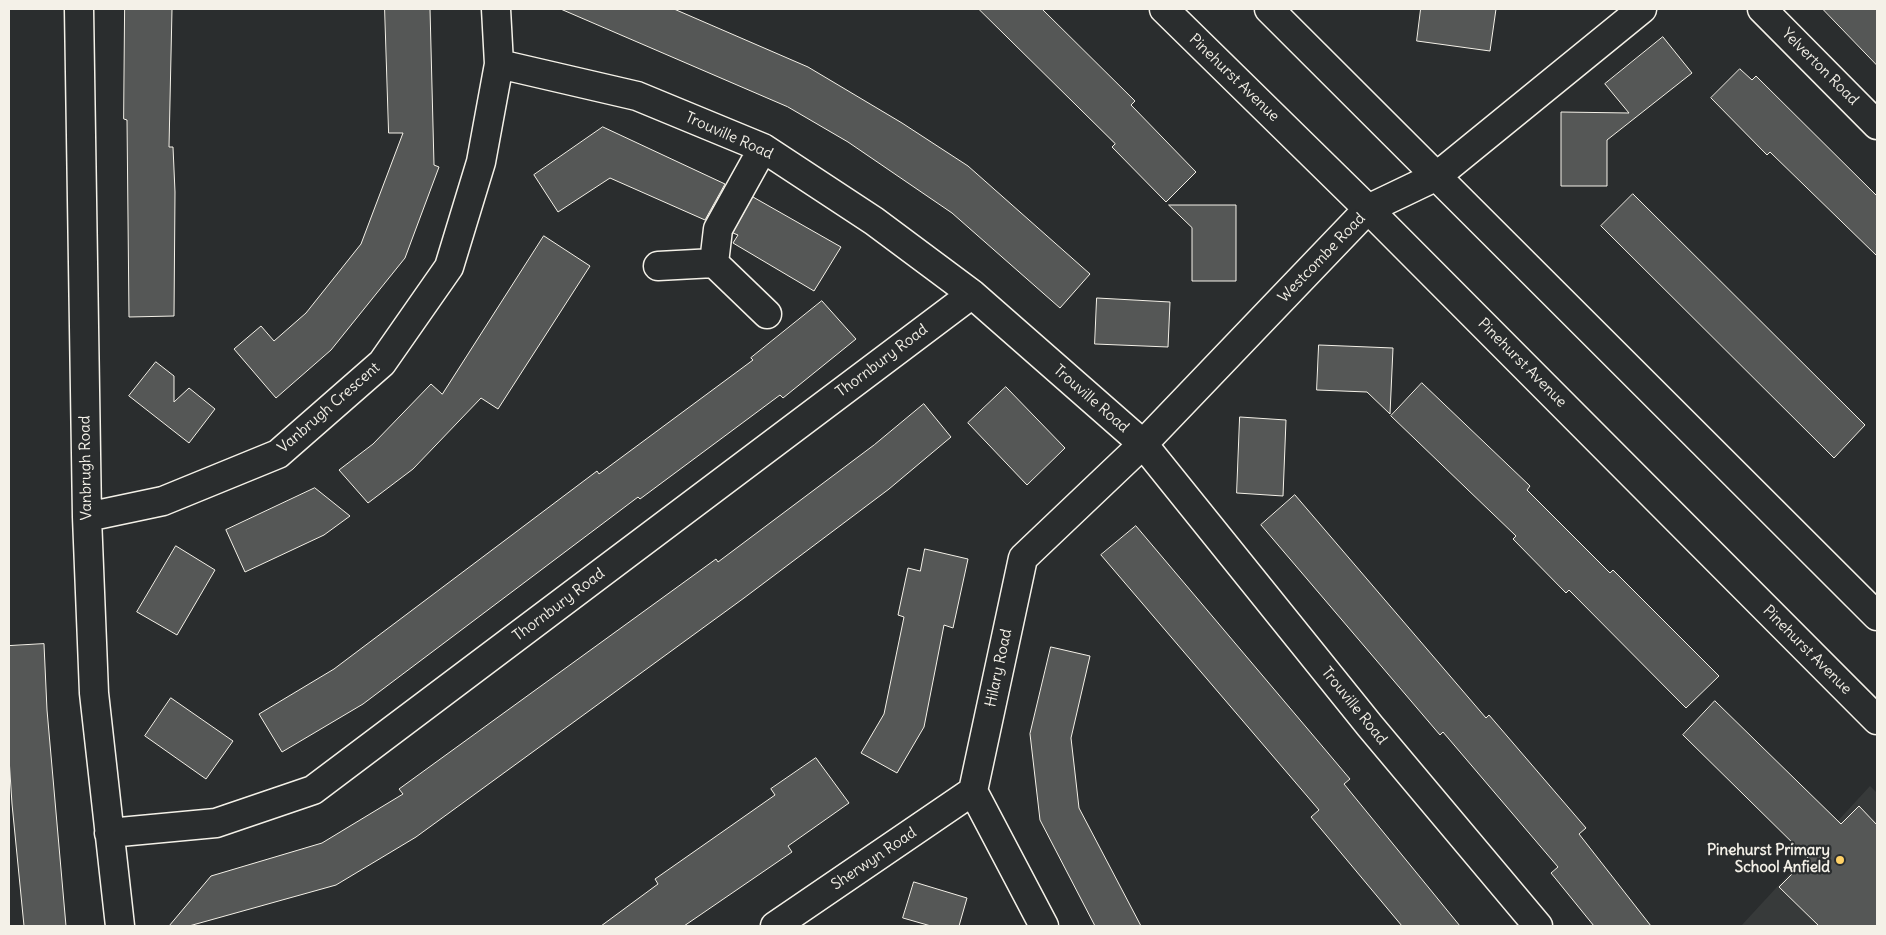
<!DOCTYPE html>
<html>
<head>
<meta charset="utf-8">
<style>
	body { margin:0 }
	#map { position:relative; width:1886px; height:935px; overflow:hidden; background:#2a2d2e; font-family:Delius,sans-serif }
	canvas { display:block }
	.frame { position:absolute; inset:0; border:10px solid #f4f1e8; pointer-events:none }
</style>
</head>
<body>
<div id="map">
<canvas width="1886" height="935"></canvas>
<div class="frame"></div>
</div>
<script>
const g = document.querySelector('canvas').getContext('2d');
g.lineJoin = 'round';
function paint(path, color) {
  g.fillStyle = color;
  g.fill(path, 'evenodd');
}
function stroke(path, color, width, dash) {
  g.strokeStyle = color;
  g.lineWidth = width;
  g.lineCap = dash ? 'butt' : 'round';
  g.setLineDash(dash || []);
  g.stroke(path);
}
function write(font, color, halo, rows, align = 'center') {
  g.font = font + ' Delius,sans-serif';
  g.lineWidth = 4.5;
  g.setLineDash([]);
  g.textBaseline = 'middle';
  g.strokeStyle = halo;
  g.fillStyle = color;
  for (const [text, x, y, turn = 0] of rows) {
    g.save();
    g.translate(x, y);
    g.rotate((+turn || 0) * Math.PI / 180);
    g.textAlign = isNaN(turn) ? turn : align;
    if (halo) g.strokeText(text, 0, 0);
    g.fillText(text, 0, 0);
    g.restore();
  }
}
paint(new Path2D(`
	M1870,786l7,7v133h-136z`), '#373a3a');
const building = new Path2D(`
	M125,9h47l-3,138h4l2,45 -1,124 -45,1 -2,-197 -3,-1z
	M385,9h45l4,156 5,2 -34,91 -74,92 -55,48 -42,-49 27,-23 13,15 32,-28 55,-69 42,-111h-14z
	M561,9h113l134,58 94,56 66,43 122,108 -30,34 -108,-95 -104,-71 -60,-35z
	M979,9h63l93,92 -4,4 65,67 -30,30 -54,-55 3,-3z
	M1421,9h75l-6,42 -73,-10z
	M1823,9h54v56z
	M1663,37l29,36 -85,67v46h-46v-74l68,1 -24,-29z
	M1740,69l12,11 4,-4 121,120v60l-107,-104 -3,3 -56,-57z
	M603,127l122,57 -20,36 -95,-42 -52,34 -24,-37z
	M1633,194l232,231 -31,33 -233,-232z
	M753,197l88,50 -27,44 -81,-48 5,-8 -5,-2z
	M1169,205h67v76h-44v-53z
	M544,236l46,30 -92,143 -17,-11 -68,71 -45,34 -29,-33 34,-26 58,-60 11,10z
	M1097,298l73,4 -2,45 -73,-3z
	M822,301l34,38 -73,59 -3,-3 -140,104 -2,-2 -275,207 -81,48 -23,-38 75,-45 263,-198 2,3 154,-114 -2,-2z
	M1319,345l74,3 -3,66 -23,-22 -50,-2z
	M156,362l18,14v26l15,-14 26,21 -26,34 -60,-47z
	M1422,383l108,103 -3,4 83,83 3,-3 106,106 -33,32 -117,-118 -3,3 -53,-54 3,-3 -125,-120z
	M1006,387l59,61 -38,37 -59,-62z
	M924,404l27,33 -62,52 -145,109 -328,239 -80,48 -147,41h-20l42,-50 111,-33 81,-49 -4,-5 317,-230 2,3 156,-117z
	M1240,417l46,3 -3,76 -46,-3z
	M315,488l35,28 -26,19 -79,37 -19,-42z
	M1295,495l191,223 3,-3 97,113 -7,6 72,92h-57l-43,-53 7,-6 -115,-135 -3,3 -179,-210z
	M1136,526l214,253 -6,5 116,142h-58l-91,-109 8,-7 -218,-255z
	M176,546l39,24 -38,65 -40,-23z
	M925,549l43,10 -15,69 -9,-3 -20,102 -27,46 -36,-20 23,-39 20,-97 -6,-2 10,-47 12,3z
	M44,644l3,66 19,216h-42l-12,-122 -3,-46v-112z
	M1051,647l39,9 -19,82 8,70 62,118h-46l-55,-106 -10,-86z
	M171,698l62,43 -27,38 -61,-43z
	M1715,701l126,123 18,-18 18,19v101h-58l-40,-39 29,-29 -125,-123z
	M816,758l33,45 -61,43 4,6 -108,74h-83l57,-42 -3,-5 120,-84 -4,-6z
	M914,882l53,16 -8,28h-28l-28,-8z`);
paint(building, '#555756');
stroke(building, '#f4f1e8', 1);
const minor = new Path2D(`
	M79,9l8,508 7,176 26,233
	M1164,9l204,200 509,511
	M1269,9l608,607
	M1762,9l115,116
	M499,64l138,32 126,52 111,73 98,73 171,150 227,282 168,200
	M763,148l-45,81 -4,34 53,51
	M658,266l56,-3
	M87,517l76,-16 115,-47 104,-91 67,-96 32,-105 18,-98 -3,-55
	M109,833l107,-10 97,-33 659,-496
	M775,926l198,-135
	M1044,926l-71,-135 50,-233 120,-114 225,-235 69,-33 205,-167`);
stroke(minor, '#f4f1e8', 31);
stroke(minor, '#2a2d2e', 28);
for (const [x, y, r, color] of [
	[1840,860,5,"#ffd166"]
]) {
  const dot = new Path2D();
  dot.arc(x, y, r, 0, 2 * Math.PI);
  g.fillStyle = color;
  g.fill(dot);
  stroke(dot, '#2a2d2e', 2);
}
write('15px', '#f4f1e8', '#2a2d2e', [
	["Yelverton Road",1820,67,45],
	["Pinehurst Avenue",1234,78,44],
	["Trouville Road",729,136,24],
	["Westcombe Road",1322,258,-46],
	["Thornbury Road",882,361,-37],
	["Pinehurst Avenue",1522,363,45],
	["Trouville Road",1091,399,41],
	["Vanbrugh Crescent",329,408,-41],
	["Vanbrugh Road",86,468,-91],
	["Thornbury Road",559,605,-37],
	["Pinehurst Avenue",1807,650,45],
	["Hilary Road",999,668,-78],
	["Trouville Road",1354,706,51],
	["Sherwyn Road",874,859,-34]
]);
write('bold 15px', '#f4f1e8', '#2a2d2e', [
	["Pinehurst Primary",1830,851],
	["School Anfield",1830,868]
], 'right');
</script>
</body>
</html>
